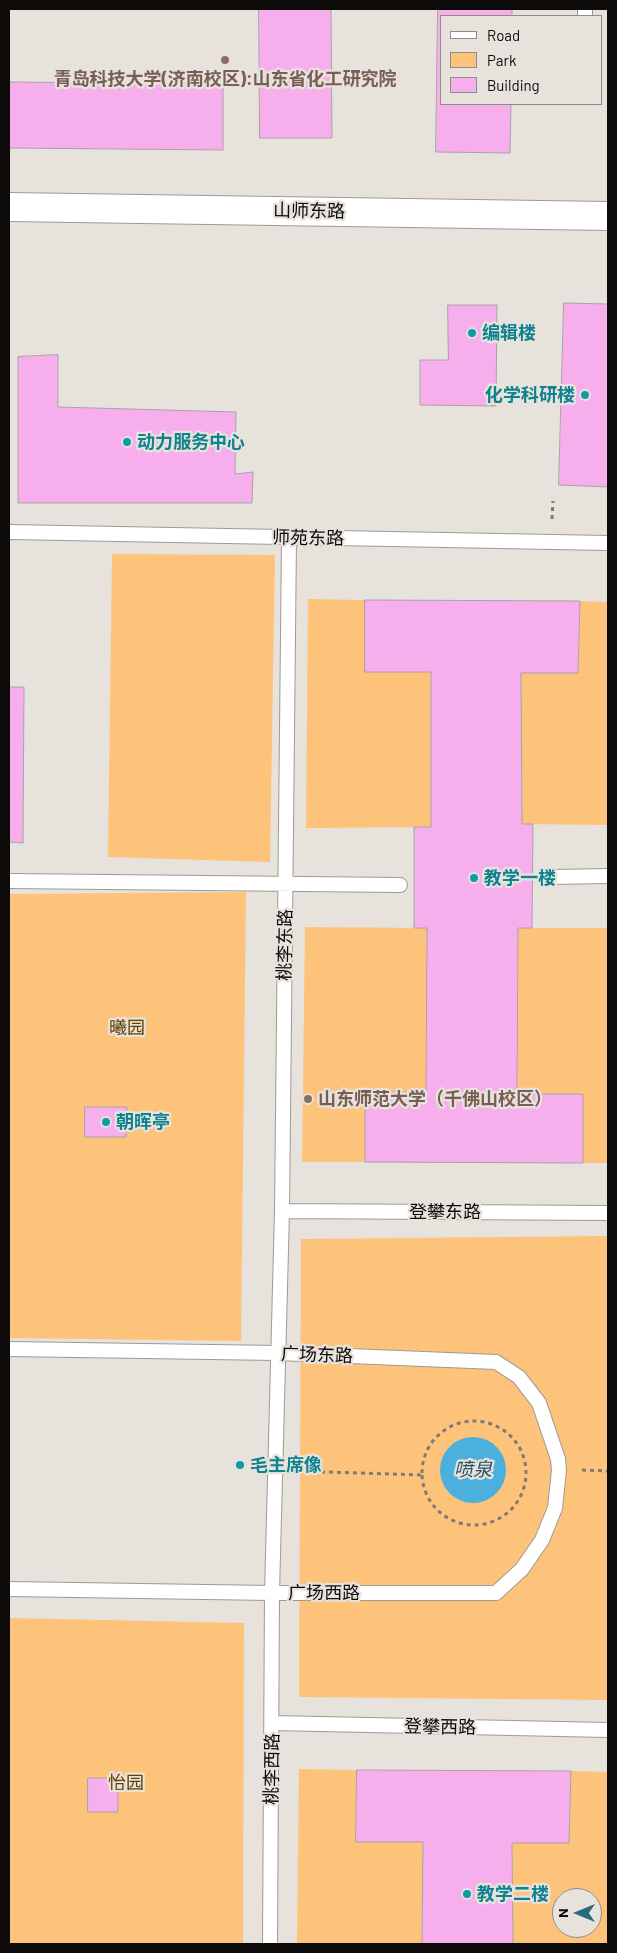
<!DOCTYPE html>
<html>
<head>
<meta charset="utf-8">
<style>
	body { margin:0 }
	#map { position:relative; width:617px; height:1953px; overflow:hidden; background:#e7e2dc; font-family:Barlow,sans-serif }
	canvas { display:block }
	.frame { position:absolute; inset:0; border:10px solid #0d0b09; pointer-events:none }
	.legend { position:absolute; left:440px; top:15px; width:162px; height:90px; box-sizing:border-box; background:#e7e2dc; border:1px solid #908c88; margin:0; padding:6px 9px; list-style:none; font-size:15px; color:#0d0b09 }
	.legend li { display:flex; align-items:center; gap:10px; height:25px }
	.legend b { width:25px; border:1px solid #908c88 }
	.north { position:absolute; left:552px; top:1888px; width:50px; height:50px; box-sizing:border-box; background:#e7e2dc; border:1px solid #908c88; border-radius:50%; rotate:270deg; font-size:14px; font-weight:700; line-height:20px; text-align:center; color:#0d0b09 }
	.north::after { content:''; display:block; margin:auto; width:18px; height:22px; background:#296a7e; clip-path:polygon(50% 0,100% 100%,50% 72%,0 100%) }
</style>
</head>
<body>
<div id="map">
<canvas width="617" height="1953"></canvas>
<div class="frame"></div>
<ul class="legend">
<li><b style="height:6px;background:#fff"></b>Road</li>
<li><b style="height:14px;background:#fdc37b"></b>Park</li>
<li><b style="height:14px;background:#f6afec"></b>Building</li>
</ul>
<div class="north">N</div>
</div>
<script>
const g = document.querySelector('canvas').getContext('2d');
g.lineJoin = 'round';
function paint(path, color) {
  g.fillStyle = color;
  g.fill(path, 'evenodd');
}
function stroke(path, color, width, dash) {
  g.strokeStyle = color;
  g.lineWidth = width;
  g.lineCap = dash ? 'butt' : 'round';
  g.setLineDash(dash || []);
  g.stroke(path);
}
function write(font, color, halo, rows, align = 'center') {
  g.font = font + ' Barlow,"Noto Sans SC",sans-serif';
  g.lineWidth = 4.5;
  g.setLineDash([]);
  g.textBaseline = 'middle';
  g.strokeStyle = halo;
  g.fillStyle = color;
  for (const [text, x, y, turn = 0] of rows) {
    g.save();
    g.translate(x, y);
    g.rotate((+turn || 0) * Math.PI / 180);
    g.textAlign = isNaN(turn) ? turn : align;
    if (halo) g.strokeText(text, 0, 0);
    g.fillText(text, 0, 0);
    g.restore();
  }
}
paint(new Path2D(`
	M112,554l163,1 -5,307 -162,-5z
	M308,599l57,1v72h66v155l-125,1z
	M580,601l28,1v223l-86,-1 -1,-151h57z
	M246,892l-5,449 -232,-3v-444z
	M305,927l122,1 -1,164h-61v70h-63z
	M518,928h90v235h-25v-69h-66z
	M608,1236v464l-309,-3 2,-458z
	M9,1618l235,5 -1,321h-234z
	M299,1769l58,1 -1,72h67l-1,102h-125z
	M571,1771l37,1v172h-95l-1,-101h57zM562,1898h30v30h-30z`), '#fdc37b');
paint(new Path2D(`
	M440 1470a33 33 0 1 1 66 0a33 33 0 1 1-66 0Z`), '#4bb0dd');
const building = new Path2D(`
	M259,9h72l1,129h-72z
	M438,9h74v7h-71v88h70l-1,49 -74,-1z
	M9,82l214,2v66l-214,-2z
	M564,303l44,1v183l-49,-2z
	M448,305h49l-1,101 -76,-1v-45h28z
	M58,355v52l178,5 -1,62 18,-2 -1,31h-234v-146z
	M365,600l215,1 -2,72h-57l1,151h11l-1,104h-14l-1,166h66v69l-218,-1v-70h61l1,-164h-13v-101h17v-155h-66z
	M9,687h15l-1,156 -14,-1z
	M85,1107h42l-1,30h-41z
	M357,1770l214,1 -2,72h-57l1,101h-91l1,-102h-67z
	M88,1778h30v34h-30z`);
paint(building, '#f6afec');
stroke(building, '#a8a2a7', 1);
const lane = new Path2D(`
	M585,16v-7
	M9,532l599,11
	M553,877l55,-1
	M9,881l391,4
	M282,1211l326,2
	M9,1349l268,4 219,9 23,15 20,26 19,56 1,11 -4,38 -13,32 -20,29 -26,24h-224l-263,-4
	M272,1723l336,7
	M270,1944l2,-351 10,-382 7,-673`);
const secondary = new Path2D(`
	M9,207l599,9`);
stroke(lane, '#9f9a94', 16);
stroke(secondary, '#9f9a94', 30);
stroke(new Path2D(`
	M552,519l1,-18
	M422 1473a52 52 0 1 1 104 0a52 52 0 1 1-104 0Z
	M582,1470l26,1
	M297,1471l125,4`), '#7e7a76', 3, [4, 4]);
stroke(lane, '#fff', 14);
stroke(secondary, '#fff', 28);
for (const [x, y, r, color] of [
	[225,60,5,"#8d6e63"],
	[472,333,5,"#0f9aa8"],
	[585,395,5,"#0f9aa8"],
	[127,442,5,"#0f9aa8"],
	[474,878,5,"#0f9aa8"],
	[308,1099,5,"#8d6e63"],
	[106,1122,5,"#0f9aa8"],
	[240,1465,5,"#0f9aa8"],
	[467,1894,5,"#0f9aa8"]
]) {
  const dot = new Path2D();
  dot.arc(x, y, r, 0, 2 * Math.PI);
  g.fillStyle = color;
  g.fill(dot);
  stroke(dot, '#e7e2dc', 2);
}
write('bold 18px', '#785e54', '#e7e2dc', [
	["青岛科技大学(济南校区):山东省化工研究院",225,79],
	["山东师范大学（千佛山校区）",318,1099,"left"]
]);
write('18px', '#0d0b09', '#e7e2dc', [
	["山师东路",309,211,1],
	["师苑东路",308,538,1],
	["桃李东路",285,945,-89],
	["登攀东路",445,1212],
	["广场东路",317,1355,2],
	["广场西路",324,1593],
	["登攀西路",440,1727,1],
	["桃李西路",272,1769,-89]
]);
write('bold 18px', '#0d838f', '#e7e2dc', [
	["编辑楼",482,333],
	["化学科研楼",575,395,"right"],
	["动力服务中心",137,442],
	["教学一楼",484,878],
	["朝晖亭",116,1122],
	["毛主席像",250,1465],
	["教学二楼",477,1894]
], 'left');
write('18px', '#654001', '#e7e2dc', [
	["曦园",127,1028],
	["怡园",126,1783]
]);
write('italic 19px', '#295367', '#e7e2dc', [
	["喷泉",473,1470]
]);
</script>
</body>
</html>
